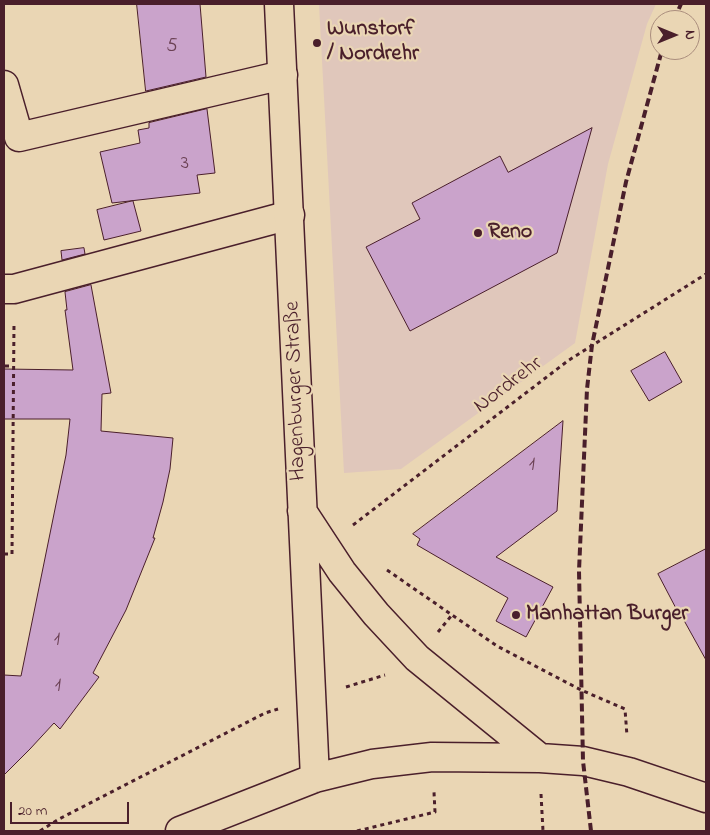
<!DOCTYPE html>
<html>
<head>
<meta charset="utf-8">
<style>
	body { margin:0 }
	#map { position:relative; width:710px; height:835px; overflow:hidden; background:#ead6b4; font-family:"Indie Flower",sans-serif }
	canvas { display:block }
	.frame { position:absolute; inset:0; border:5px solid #4a1f2b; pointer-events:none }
	.north { position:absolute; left:650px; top:10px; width:50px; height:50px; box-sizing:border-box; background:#ead6b4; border:1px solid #aa8d7d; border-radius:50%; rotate:90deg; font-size:14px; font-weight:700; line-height:20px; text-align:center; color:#4a1f2b }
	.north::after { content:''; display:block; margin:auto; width:18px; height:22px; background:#4a1f2b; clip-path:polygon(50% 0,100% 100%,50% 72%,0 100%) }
	.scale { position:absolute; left:10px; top:802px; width:119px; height:22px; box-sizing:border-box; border:2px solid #4a1f2b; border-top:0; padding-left:6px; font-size:15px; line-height:18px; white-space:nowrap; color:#4a1f2b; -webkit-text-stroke:4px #ead6b4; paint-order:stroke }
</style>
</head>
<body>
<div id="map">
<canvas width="710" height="835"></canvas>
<div class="frame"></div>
<div class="north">N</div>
<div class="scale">20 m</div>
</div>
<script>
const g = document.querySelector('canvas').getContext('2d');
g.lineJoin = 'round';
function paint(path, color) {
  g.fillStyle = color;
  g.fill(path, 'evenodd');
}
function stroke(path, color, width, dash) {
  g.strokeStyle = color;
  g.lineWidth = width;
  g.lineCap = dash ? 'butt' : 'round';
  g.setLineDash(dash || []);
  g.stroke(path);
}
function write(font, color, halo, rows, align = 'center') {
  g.font = font + ' "Indie Flower",sans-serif';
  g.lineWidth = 4.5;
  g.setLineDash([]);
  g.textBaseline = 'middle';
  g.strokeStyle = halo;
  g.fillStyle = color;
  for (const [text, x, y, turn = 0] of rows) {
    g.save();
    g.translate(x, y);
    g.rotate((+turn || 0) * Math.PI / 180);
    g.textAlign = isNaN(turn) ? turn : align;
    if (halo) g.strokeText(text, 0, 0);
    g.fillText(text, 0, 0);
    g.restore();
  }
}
paint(new Path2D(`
	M319,4h337l-9,20 -39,140 -33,179 -174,126 -57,4z`), '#e0c7bb');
const building = new Path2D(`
	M137,4h63l6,73 -60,14z
	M207,109l8,64 -18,2 3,18 -88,10 -12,-51 40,-9 -2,-13 11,-2v-5z
	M592,128l-35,125 -147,78 -44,-84 54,-28 -8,-16 88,-47 8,16z
	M133,201l8,30 -37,9 -7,-30z
	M84,248l1,6 -23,6 -1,-9z
	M91,285l20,108 -9,1 -1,37 72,7 -3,31 -7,33 -10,36h2l-29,72 -33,63 6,4 -39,52 -6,-6 -24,26 -26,26v-100l17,1 45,-221 4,-36h-66v-50l69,1 -8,-60h2l-2,-18z
	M665,352l17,30 -33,19 -18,-30z
	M563,421l-6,90 -61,46 57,30 -27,50 -30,-16 12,-23 -91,-53 3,-6 -7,-5z
	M706,549v111l-25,-45 -1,1 -22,-42z`);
paint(building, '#caa3cb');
stroke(building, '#4a1f2b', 1);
const minor = new Path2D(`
	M4,85l15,52 264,-62
	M4,289h10l276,-74`);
const major = new Path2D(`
	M279,4l36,774
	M302,511l40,61 34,42 41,44 123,100
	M180,831l135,-53 57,-14 60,-7 108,1 43,3 46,11 77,26`);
stroke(minor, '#4a1f2b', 31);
stroke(major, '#4a1f2b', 31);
stroke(new Path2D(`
	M5,366h8
	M353,525l216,-165 137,-86
	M4,554h8l2,-230
	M387,570l110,76 84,44 44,19 2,27
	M438,632l14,-17
	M346,687l39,-12
	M541,794l2,37
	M40,831l19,-12 206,-106 13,-4
	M357,831l78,-19 -1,-20`), '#4a1f2b', 3, [4, 4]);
stroke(minor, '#ead6b4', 28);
stroke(major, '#ead6b4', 28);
stroke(new Path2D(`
	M674,20l7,-16
	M591,831l-8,-70 -4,-190 8,-182 5,-44 34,-163 36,-132`), '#4a1f2b', 4, [8, 4]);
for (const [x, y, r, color] of [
	[317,43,5,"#4a1f2b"],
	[478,233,5,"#4a1f2b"],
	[516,615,5,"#4a1f2b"]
]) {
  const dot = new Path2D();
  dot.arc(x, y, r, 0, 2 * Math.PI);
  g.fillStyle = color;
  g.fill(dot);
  stroke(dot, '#ead6b4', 2);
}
write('20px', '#6a4053', null, [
	["5",172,48],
	["3",185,165],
	["1",532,466],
	["1",57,641],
	["1",58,687]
]);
write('bold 22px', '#4a1f2b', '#ead6b4', [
	["Wunstorf",327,30],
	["/ Nordrehr",327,55],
	["Reno",488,233],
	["Manhattan Burger",526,615]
], 'left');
write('22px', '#4a1f2b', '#ead6b4', [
	["Nordrehr",509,386,-37],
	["Hagenburger Straße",297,391,-92]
]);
</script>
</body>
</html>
